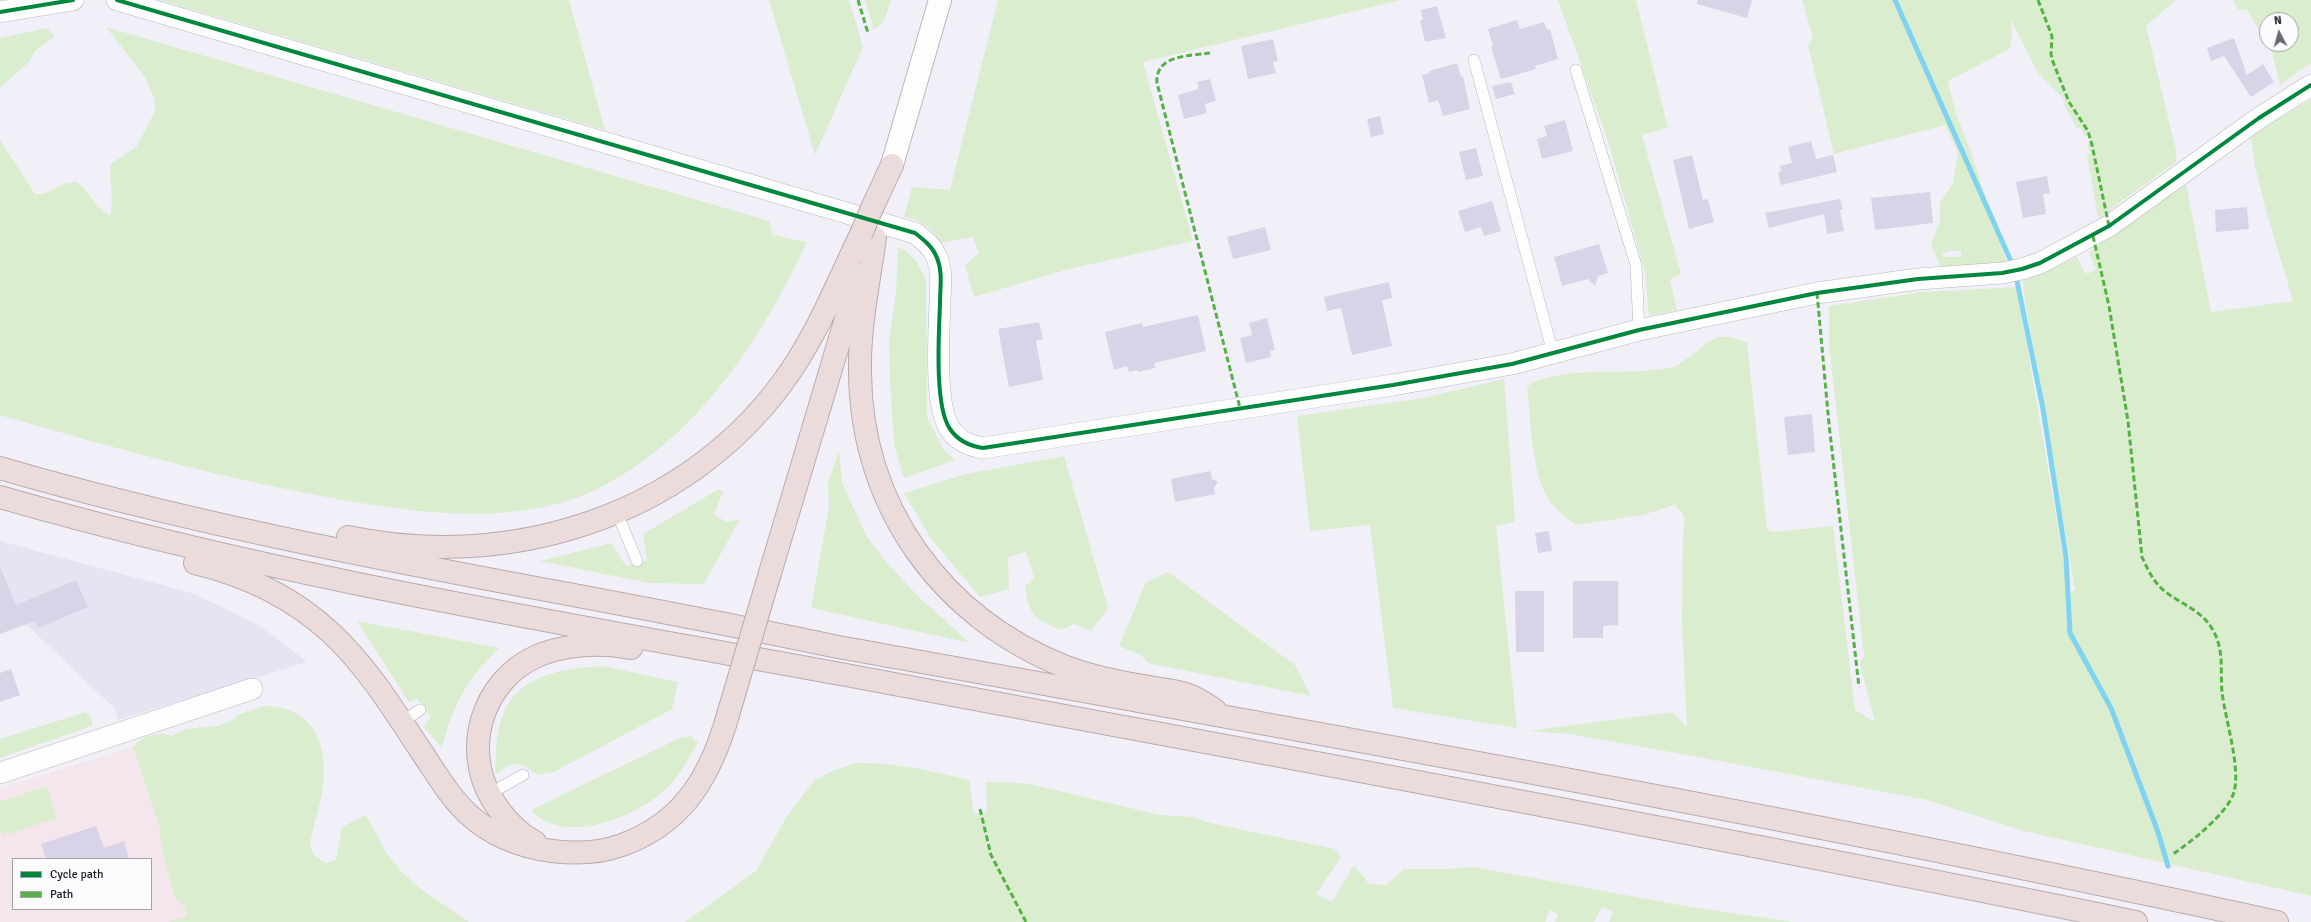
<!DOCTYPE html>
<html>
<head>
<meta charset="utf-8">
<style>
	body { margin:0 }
	#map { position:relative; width:2311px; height:922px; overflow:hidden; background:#f1f0f8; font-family:Signika,sans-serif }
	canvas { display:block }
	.legend { position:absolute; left:12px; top:858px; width:140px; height:52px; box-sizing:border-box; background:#fcfbfe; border:1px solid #a3a2a6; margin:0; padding:5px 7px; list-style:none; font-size:12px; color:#1d1c21 }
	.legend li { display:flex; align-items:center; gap:8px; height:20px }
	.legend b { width:20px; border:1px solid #a3a2a6 }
	.north { position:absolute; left:2259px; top:12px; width:40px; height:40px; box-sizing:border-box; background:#fcfbfe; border:1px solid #a3a2a6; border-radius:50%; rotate:354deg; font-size:11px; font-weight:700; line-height:16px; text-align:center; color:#1d1c21 }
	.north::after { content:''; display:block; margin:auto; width:14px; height:18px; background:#67666c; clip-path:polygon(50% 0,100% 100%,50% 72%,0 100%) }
</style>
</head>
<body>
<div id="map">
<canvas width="2311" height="922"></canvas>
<ul class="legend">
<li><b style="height:5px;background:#00873e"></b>Cycle path</li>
<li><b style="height:5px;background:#55b145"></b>Path</li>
</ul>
<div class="north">N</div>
</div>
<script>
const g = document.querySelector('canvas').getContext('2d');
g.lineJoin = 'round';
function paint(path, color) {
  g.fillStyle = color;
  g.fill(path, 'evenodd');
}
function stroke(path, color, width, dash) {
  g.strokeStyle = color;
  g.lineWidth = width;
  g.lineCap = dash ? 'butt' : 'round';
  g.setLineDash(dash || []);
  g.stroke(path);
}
paint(new Path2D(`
	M0,541l192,52 67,32 48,37 -189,58 -3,-11 -87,-83 -5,-1 -23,-60z`), '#e6e3f2');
paint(new Path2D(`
	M133,747l27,82 1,18 14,51 10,10 3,8 -20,6h-168v-134zM13,859h138v50h-138z`), '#f4e6ec');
paint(new Path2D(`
	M159,0h410l36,130z
	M769,0h80l14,47 -48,108z
	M865,0h26l-7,21 -10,9z
	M998,0h403l-258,62 50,179 -124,28 -95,28 -9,-32 14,-12 -6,-16 -32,6c-10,-15 -19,-24 -37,-26l8,-30 38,3z
	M1558,0h78l32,128 -26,7 39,139 -11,6 7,30 -28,6 -4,-44 -37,-131z
	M1802,0h374l-30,26 30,124v12l-78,56 -11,-63 3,-2 -3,-9 3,-2 -2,-6 -3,1 -4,-9 -4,1 -13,-25 1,-4 -27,-27 -27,-53 1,18 -2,8 1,2 -63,33 8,33 15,38 36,111 -66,4 -10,-23 9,-23v-18l13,-20 5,-30 -13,-28 -111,29 -26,-109 5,-7zM1950,251h11v6h-18v-4z
	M2233,0h78v63l-31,22 -8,-33 -4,-8h23v-24h-24v23l-20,-33h-9z
	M106,27l663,194 4,14 34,7c-46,98 -111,199 -212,248 -87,42 -209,19 -299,1 -97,-19 -191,-46 -286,-73l-10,-3v-275l35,54c13,1 17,-5 28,-10 4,-1 10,-2 14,-2 13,10 18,26 33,34 5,-18 -2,-34 1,-52l26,-18 18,-35v-11l-10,-23z
	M47,28l8,8 -20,15 -6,11 -29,26v-50z
	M2311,99v797l-287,-65 -97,-31 -234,-44 -123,-22 -41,-3 143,-19 15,15 -5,-103 1,-89c2,-15 4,-20 -9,-30l-31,10 -67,10c-11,-8 -22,-16 -29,-28 -16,-29 -16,-77 -20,-110l6,-5c45,-17 94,-5 140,-15 5,-1 9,-5 13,-8 26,-17 28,-31 61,-16l20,186 5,3 61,-6 22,184 20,12 -15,-58 4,-8 -35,-312v-38l94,-14 94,-5 52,305 6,-2 -51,-296 -1,-15 25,-8 29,-14 8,16h5l6,-4 -7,-17 97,-68 25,128 82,-11 -27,-91 -11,-44 -4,-30z
	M898,247c16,7 21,18 28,33l1,137 16,32 12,11 -51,18 -10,-34 -4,-67 -1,-35 7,-50z
	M1504,379l11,143 -19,4 21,202 -124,-20 -23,-183 -60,6 -13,-115 126,-18z
	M839,451l3,32 25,54 19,25 34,36 50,45 -159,-35 18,-101 -1,-24z
	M1064,456l44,152 -17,23 -17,-7 -13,6c-27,-11 -31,-14 -36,-43l9,-9 -8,-26 -18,5 1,32 -29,8 -48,-57 -28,-47 62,-19z
	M719,489l4,3 -9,22 12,8 14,-3 -36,65 -55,-1 -109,-22 71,-18 15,23 21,-6 -4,-26z
	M1168,572l127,93 16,31 -163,-33 -7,-8 -22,-9 27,-64z
	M357,621l142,27c-32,31 -46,56 -57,100l-19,-22 8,-9 -14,-18 -8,3z
	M602,666l76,16 -6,27 -118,63 -17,3c-18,-15 -23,-14 -41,-1 -3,-82 28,-103 106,-108z
	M264,706c47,0 64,35 59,78 -2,19 -9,39 -13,58 1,12 6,16 17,21l9,-3 6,-33 24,-12 20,37 16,20 20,18 47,32h-301l19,-6 -2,-8 -10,-10 -14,-51 -1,-18 -27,-82c10,-11 24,-16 38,-11l15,-7 32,-3 14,-6 8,-6z
	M86,712l6,8v6l-92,32v-19z
	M691,736l7,7c-8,12 -15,27 -25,39 -28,32 -108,67 -142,28l149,-72z
	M857,763c38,-1 75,8 112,17l5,34 13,-3 -1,-29 39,1 135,32 33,2 17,6 125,26 6,8 -25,37 16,8 22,-37 15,19 17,1 18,-16h43l27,-2 216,40 104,15h-185l4,-10 -11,-5 -8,15h-39l3,-8 -8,-4 -5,12h-860l71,-51 31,-55 28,-36 19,-10z
	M47,786l10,32 -54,18 -3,-8v-26z`), '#daedce');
stroke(new Path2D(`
	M1895,0l115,259
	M2017,281l26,128 23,148 4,76 41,75 47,124 10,34`), '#7fd3f0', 5);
paint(new Path2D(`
	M1698,0h54l-5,18 -50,-14z
	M1437,6l9,32 -21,4 -5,-22h3l-2,-10z
	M1517,20l3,9 24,-7 3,8 3,-1 8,30 -23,7 1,3 -35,10 -10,-32 2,-1 -5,-17z
	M2234,38l13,37 16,-11 11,18 -23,15 -27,-41 -13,5 -4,-13z
	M1273,39l5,22 -5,1 3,11 -28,6 -7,-33z
	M1457,63l4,14 2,-1 7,33 -27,7 -5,-16 -9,3 -7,-28 8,-2 -1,-2z
	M1210,79l6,22 -11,3 2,9 -23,6 -6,-24 21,-6 -2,-7z
	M1511,82l4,12 -19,5 -4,-13z
	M1380,116l4,18 -13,3 -4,-18z
	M1565,120l8,31 -31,8 -5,-20 10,-3 -3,-10z
	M1811,141l5,18 17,-4 4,17 -56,13 -3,-13 3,-1 -1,-5 12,-3 -4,-16z
	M1476,148l7,28 -17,4 -7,-28z
	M1692,155l11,45 5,-1 6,23 -25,7 -16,-69z
	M2047,176l3,17 -7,1 3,20 -23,4 -7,-36z
	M1930,192l3,31 -58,7 -4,-32z
	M1840,199l3,10 -3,1 4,21 -17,3 -3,-20 -55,14 -4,-15z
	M1492,201l9,30 -17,5 -3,-9 -16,5 -7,-21z
	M2247,207l2,22 -33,3 -1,-22z
	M1265,227l6,23 -38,9 -6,-22z
	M1599,244l9,29 -10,3 -3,10 -7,-7 -26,7 -8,-29z
	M1389,282l3,16 -10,2 10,46 -40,9 -11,-47 -14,3 -3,-14z
	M1198,315l8,36 -52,12 1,5 -17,4 -1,-2 -8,2 -2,-6 -13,4 -9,-38 37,-9 1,4z
	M1267,318l8,32 -5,1 1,6 -25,6 -6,-25 12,-3 -3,-12z
	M1039,322l4,17 -7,2 7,39 -34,7 -11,-58z
	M1812,414l3,38 -27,3 -4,-38z
	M1210,471l2,8 6,3 -4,6 1,6 -40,8 -4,-23z
	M1549,531l3,20 -14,2 -3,-20z
	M0,566l16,39 60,-25 12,27 -50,21 -3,-7 -35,13z
	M1573,581h45v44l-15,1v12h-30z
	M1515,591h29v61h-28z
	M11,669l9,26 -20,7v-29z
	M96,826l8,22 20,-7 5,18h-83l-5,-15z`), '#d8d3e7');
const lane = new Path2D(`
	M1474,60l79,293
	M1576,70l60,195 3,65
	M617,513l20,48
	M402,722l18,-12
	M489,794l34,-19`);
const street = new Path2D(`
	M117,0l798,233c9,7 18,14 22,25 6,14 3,30 3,45 -1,29 -6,103 10,126 8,12 20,17 33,19l410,-63 119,-21 127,-34 178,-37 101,-14 84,-6 20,-4 18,-6 69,-37 150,-108 52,-33
	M0,12l73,-12
	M0,773l252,-84`);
const secondary = new Path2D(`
	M892,165l48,-165`);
const highway = new Path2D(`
	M873,206l19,-41
	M875,238c-6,44 -16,89 -15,134 1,135 82,246 206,295 29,11 59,16 89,21 11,2 23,3 33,7 10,3 19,10 27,15
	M0,468c273,80 555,119 833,178 482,87 965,171 1444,276
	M0,497c277,80 563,126 846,178 431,81 861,159 1290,247
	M348,537c161,34 336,-20 435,-155 33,-45 54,-98 78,-148
	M195,563c50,12 97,34 135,69 38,35 65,80 93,122 14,21 27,43 45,60 23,21 53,33 84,37 23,3 48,2 70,-6 58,-21 85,-63 103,-120
	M770,573l89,-298
	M535,842c-19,-10 -32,-25 -43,-43 -30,-50 -10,-117 43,-142 28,-13 67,-15 96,-9`);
stroke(lane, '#b8b7bd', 12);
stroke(street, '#b8b7bd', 22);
stroke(secondary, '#b8b7bd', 24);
stroke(highway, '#bbaaac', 24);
stroke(lane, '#fdfdfe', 11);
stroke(street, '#fdfdfe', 21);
stroke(secondary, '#fdfdfe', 22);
stroke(highway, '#ebdcdb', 22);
const highwayBridge = new Path2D(`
	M861,234l12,-28
	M725,725l45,-152`);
stroke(highwayBridge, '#bbaaac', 24, []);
stroke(highwayBridge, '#ebdcdb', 22);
stroke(new Path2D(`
	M858,0l10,33
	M2038,0l14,36 -1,18 2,8 16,40 19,29 4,14 17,81
	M1210,53c-22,3 -55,2 -53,30l83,325
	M2093,236l16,70 19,115 14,136c5,11 10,22 19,31 15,14 39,21 50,39 14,21 9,43 11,65 3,26 19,76 12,100 -6,21 -43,50 -61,62
	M1817,293l12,131 30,263
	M980,809l11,46 35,67`), '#55b145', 3, [6, 3]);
stroke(new Path2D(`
	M117,0l798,233c9,7 18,14 22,25 6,14 3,30 3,45 -1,29 -6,103 10,126 8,12 20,17 33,19l410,-63 119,-21 127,-34 178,-37 101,-14 84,-6 20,-4 18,-6 69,-37 150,-108 52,-33
	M0,12l73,-12`), '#00873e', 4);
</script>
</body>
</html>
